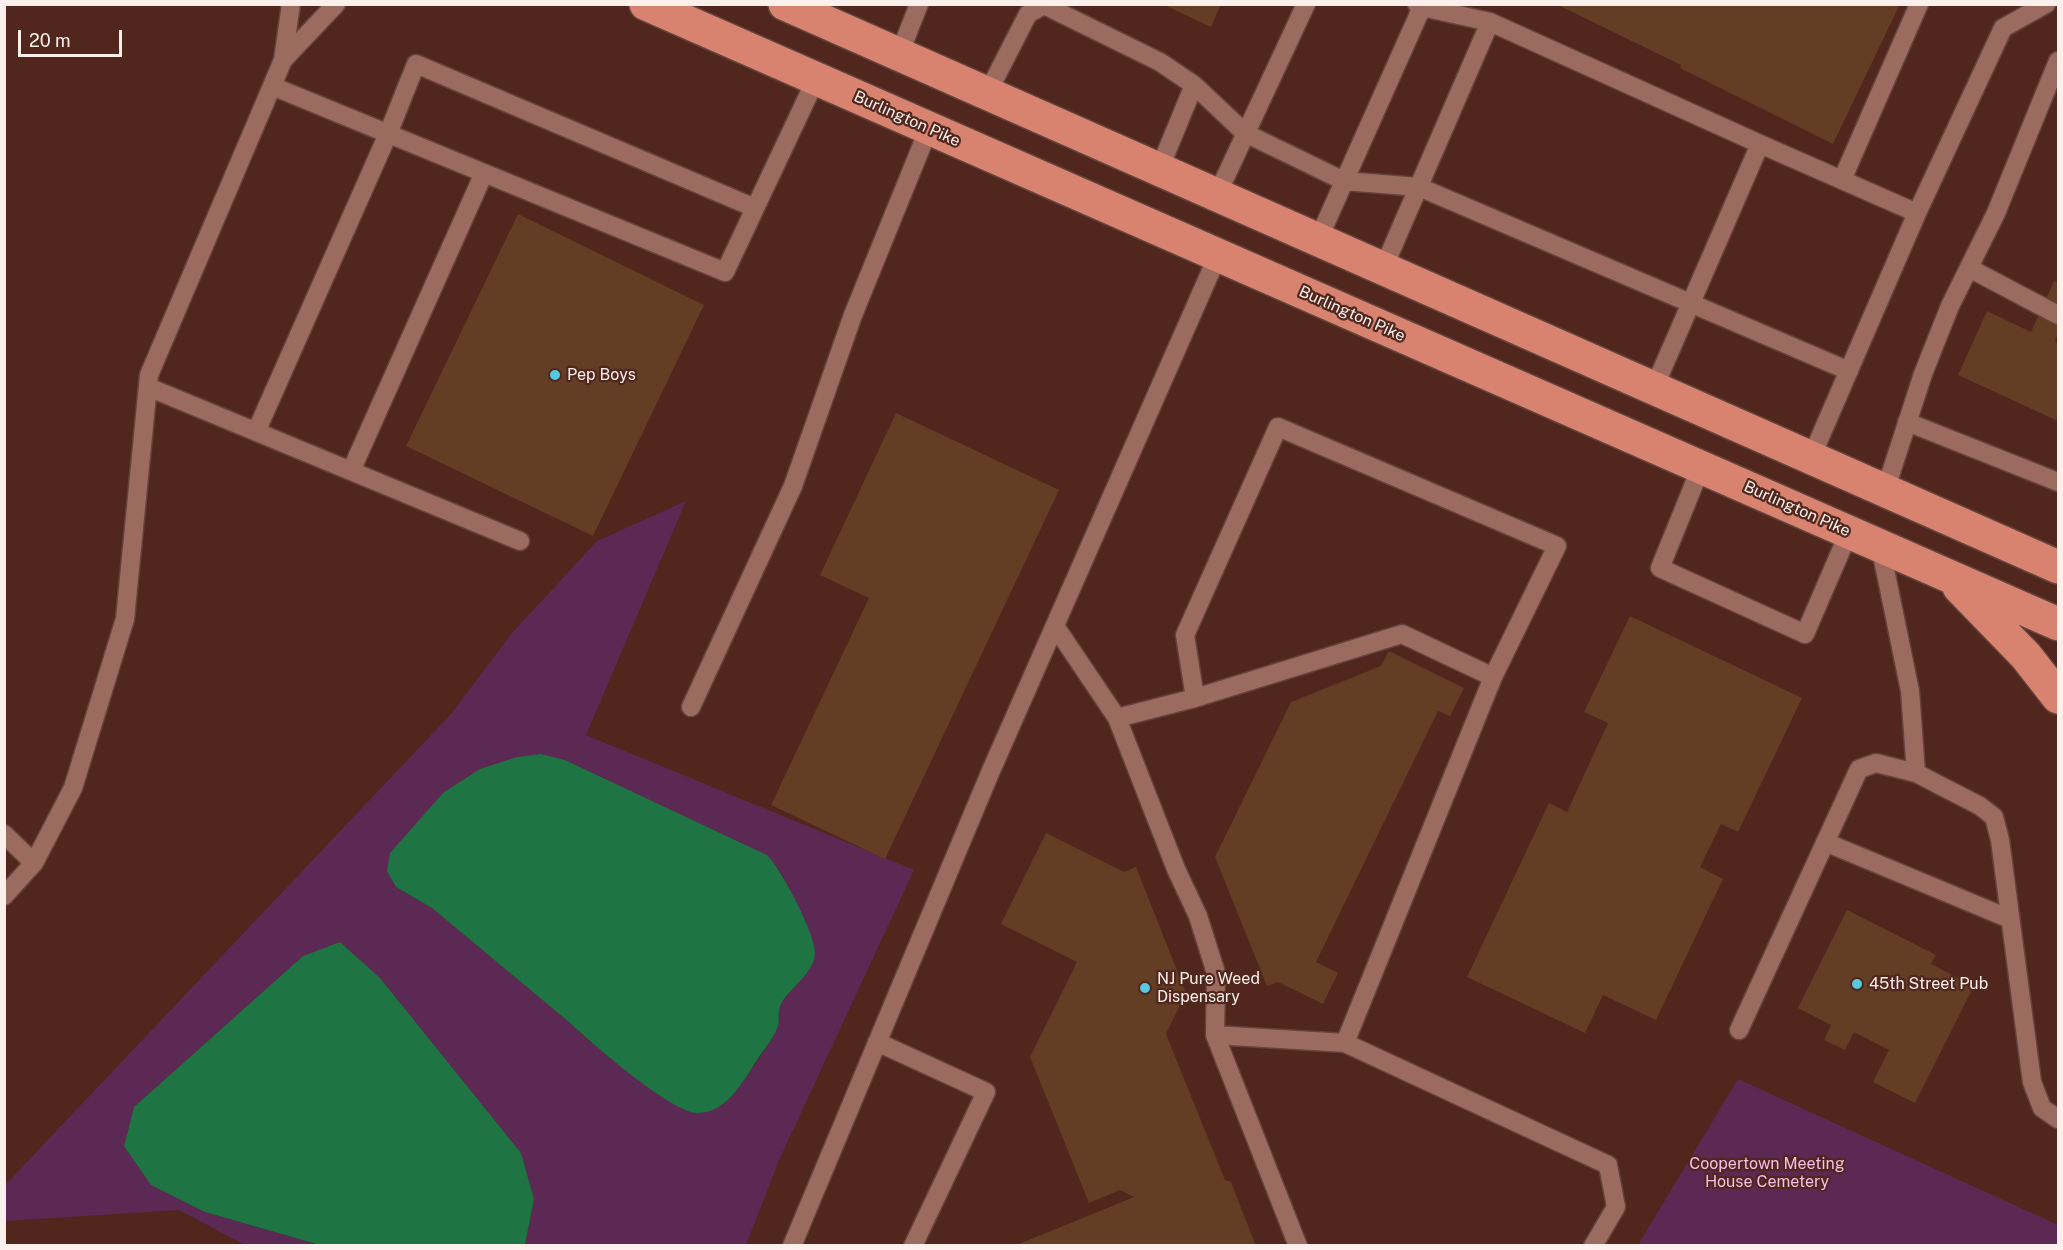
<!DOCTYPE html>
<html>
<head>
<meta charset="utf-8">
<style>
	body { margin:0 }
	#map { position:relative; width:2063px; height:1250px; overflow:hidden; background:#50261d; font-family:"Public Sans",sans-serif }
	canvas { display:block }
	.frame { position:absolute; inset:0; border:6px solid #fcf0ed; pointer-events:none }
	.scale { position:absolute; left:18px; top:30px; width:104px; height:27px; box-sizing:border-box; border:3px solid #fcf0ed; border-top:0; padding-left:8px; font-size:18px; line-height:21px; white-space:nowrap; color:#fcf0ed; -webkit-text-stroke:4px #50261d; paint-order:stroke }
</style>
</head>
<body>
<div id="map">
<canvas width="2063" height="1250"></canvas>
<div class="frame"></div>
<div class="scale">20 m</div>
</div>
<script>
const g = document.querySelector('canvas').getContext('2d');
g.lineJoin = 'round';
function paint(path, color) {
  g.fillStyle = color;
  g.fill(path, 'evenodd');
}
function stroke(path, color, width, dash) {
  g.strokeStyle = color;
  g.lineWidth = width;
  g.lineCap = dash ? 'butt' : 'round';
  g.setLineDash(dash || []);
  g.stroke(path);
}
function write(font, color, halo, rows, align = 'center') {
  g.font = font + ' "Public Sans",sans-serif';
  g.lineWidth = 4.5;
  g.setLineDash([]);
  g.textBaseline = 'middle';
  g.strokeStyle = halo;
  g.fillStyle = color;
  for (const [text, x, y, turn = 0] of rows) {
    g.save();
    g.translate(x, y);
    g.rotate((+turn || 0) * Math.PI / 180);
    g.textAlign = isNaN(turn) ? turn : align;
    if (halo) g.strokeText(text, 0, 0);
    g.fillText(text, 0, 0);
    g.restore();
  }
}
paint(new Path2D(`
	M686,501l-100,234 328,135 -134,288 -34,87h-221l9,-46 -13,-46 -141,-175 -40,-36 -37,14 -169,151 -10,39 81,66 115,33h-75l-66,-35 -174,11v-36l446,-471 61,-81 85,-92zM541,754l24,6 202,95 15,20 24,48 8,24 -4,20 -31,39 -1,19 -6,14 -30,44 -8,10 -13,12 -14,7 -118,-71 -20,-19 -137,-114 -36,-21 48,-95 36,-23z
	M1738,1079l320,146v20h-420z`), '#5c2854');
paint(new Path2D(`
	M541,754l24,6 202,95c14,14 47,76 48,97 0,21 -25,35 -34,52 -4,7 -1,15 -3,22 -4,12 -13,22 -19,31 -14,21 -32,57 -62,56 -25,0 -108,-72 -128,-91l-137,-114 -36,-21 -9,-16 3,-18 54,-61 36,-23 37,-12z
	M340,942l40,36 141,175 13,46 -9,46h-205l-115,-33 -54,-27 -27,-39 10,-39 169,-151z`), '#1e7543');
paint(new Path2D(`
	M1162,4h59l-10,23z
	M1556,4h344l-67,140 -153,-76 1,-3z
	M518,214l186,91 -111,231 -187,-90z
	M2054,281l4,2v51l-3,7 3,1v79l-100,-46 29,-64 44,21z
	M896,413l163,77 -174,369 -114,-54 98,-207 -49,-23z
	M1630,616l172,82 -64,134 -17,-8 -21,43 23,12 -67,141 -53,-25 -18,38 -118,-56 82,-174 18,9 41,-89 -24,-11z
	M1389,651l75,37 -14,28 -12,-5 -122,251 22,11 -15,31 -45,-22 -11,4 -52,-129 76,-155 90,-36z
	M1046,833l78,39 12,-5 50,126 -20,41 59,146 6,2 25,64h-242l120,-49 -14,-7 -31,13 -59,-146 47,-95 -76,-38z
	M1847,910l89,45 -5,9 43,22 -59,117 -42,-21 16,-32 -35,-18 -9,18 -21,-10 7,-15 -33,-17z`), '#633d24');
const lane = new Path2D(`
	M291,4l-8,56 -11,26 453,186 91,-193
	M1422,7l68,15 270,122
	M899,55l20,-51
	M283,60l53,-56
	M1194,85l51,48 99,48 75,6 430,184
	M987,94l41,-80 16,-9 116,57 34,23 -35,85
	M1842,180l77,-176
	M1217,195l89,-191
	M1917,213l86,-185 43,-24
	M1318,240l104,-233 -5,-3
	M1969,268l89,47
	M1383,269l107,-247
	M148,387l372,154
	M1654,388l106,-244 157,69 -106,245
	M1907,422l151,60
	M256,432l132,-298 28,-70 339,144
	M1701,467l-41,101 145,66 44,-102
	M351,471l133,-298
	M1885,491l38,-117 27,-68 46,-93 62,-152
	M1880,545l30,146 6,82 64,33 14,11 6,23 32,242 10,26 16,11
	M1055,626l62,92 59,151 22,47 18,57 -1,62 83,211
	M1195,698l-10,-63 93,-208 279,119 -64,131
	M691,707l102,-221 60,-171 76,-187
	M1117,718l78,-20 207,-64 91,43 -148,366 263,122 8,42 -23,39
	M4,834l30,29
	M1825,842l185,77
	M4,896l30,-33 39,-75 52,-169 24,-244 123,-289
	M1739,1030l120,-261 17,-6 40,10
	M1215,1035l130,8
	M877,1042l109,50 -73,154
	M792,1246l198,-473 228,-518`);
const highway = new Path2D(`
	M646,4l1412,620
	M785,4l1273,563
	M1959,587l67,69 32,41`);
stroke(lane, '#64433d', 21);
stroke(highway, '#64433d', 36);
stroke(lane, '#9c6b5f', 18);
stroke(highway, '#d88370', 33);
for (const [x, y, r, color] of [
	[555,375,6,"#56c9e1"],
	[1857,984,6,"#56c9e1"],
	[1145,988,6,"#56c9e1"]
]) {
  const dot = new Path2D();
  dot.arc(x, y, r, 0, 2 * Math.PI);
  g.fillStyle = color;
  g.fill(dot);
  stroke(dot, '#50261d', 2);
}
write('16px', '#fcf0ed', '#50261d', [
	["Burlington Pike",907,119,24],
	["Burlington Pike",1352,314,24],
	["Burlington Pike",1797,509,24]
]);
write('16px', '#fcf0ed', '#50261d', [
	["Pep Boys",567,375],
	["NJ Pure Weed",1157,979],
	["Dispensary",1157,997],
	["45th Street Pub",1869,984]
], 'left');
write('16px', '#f6beeb', '#50261d', [
	["Coopertown Meeting",1767,1164],
	["House Cemetery",1767,1182]
]);
</script>
</body>
</html>
